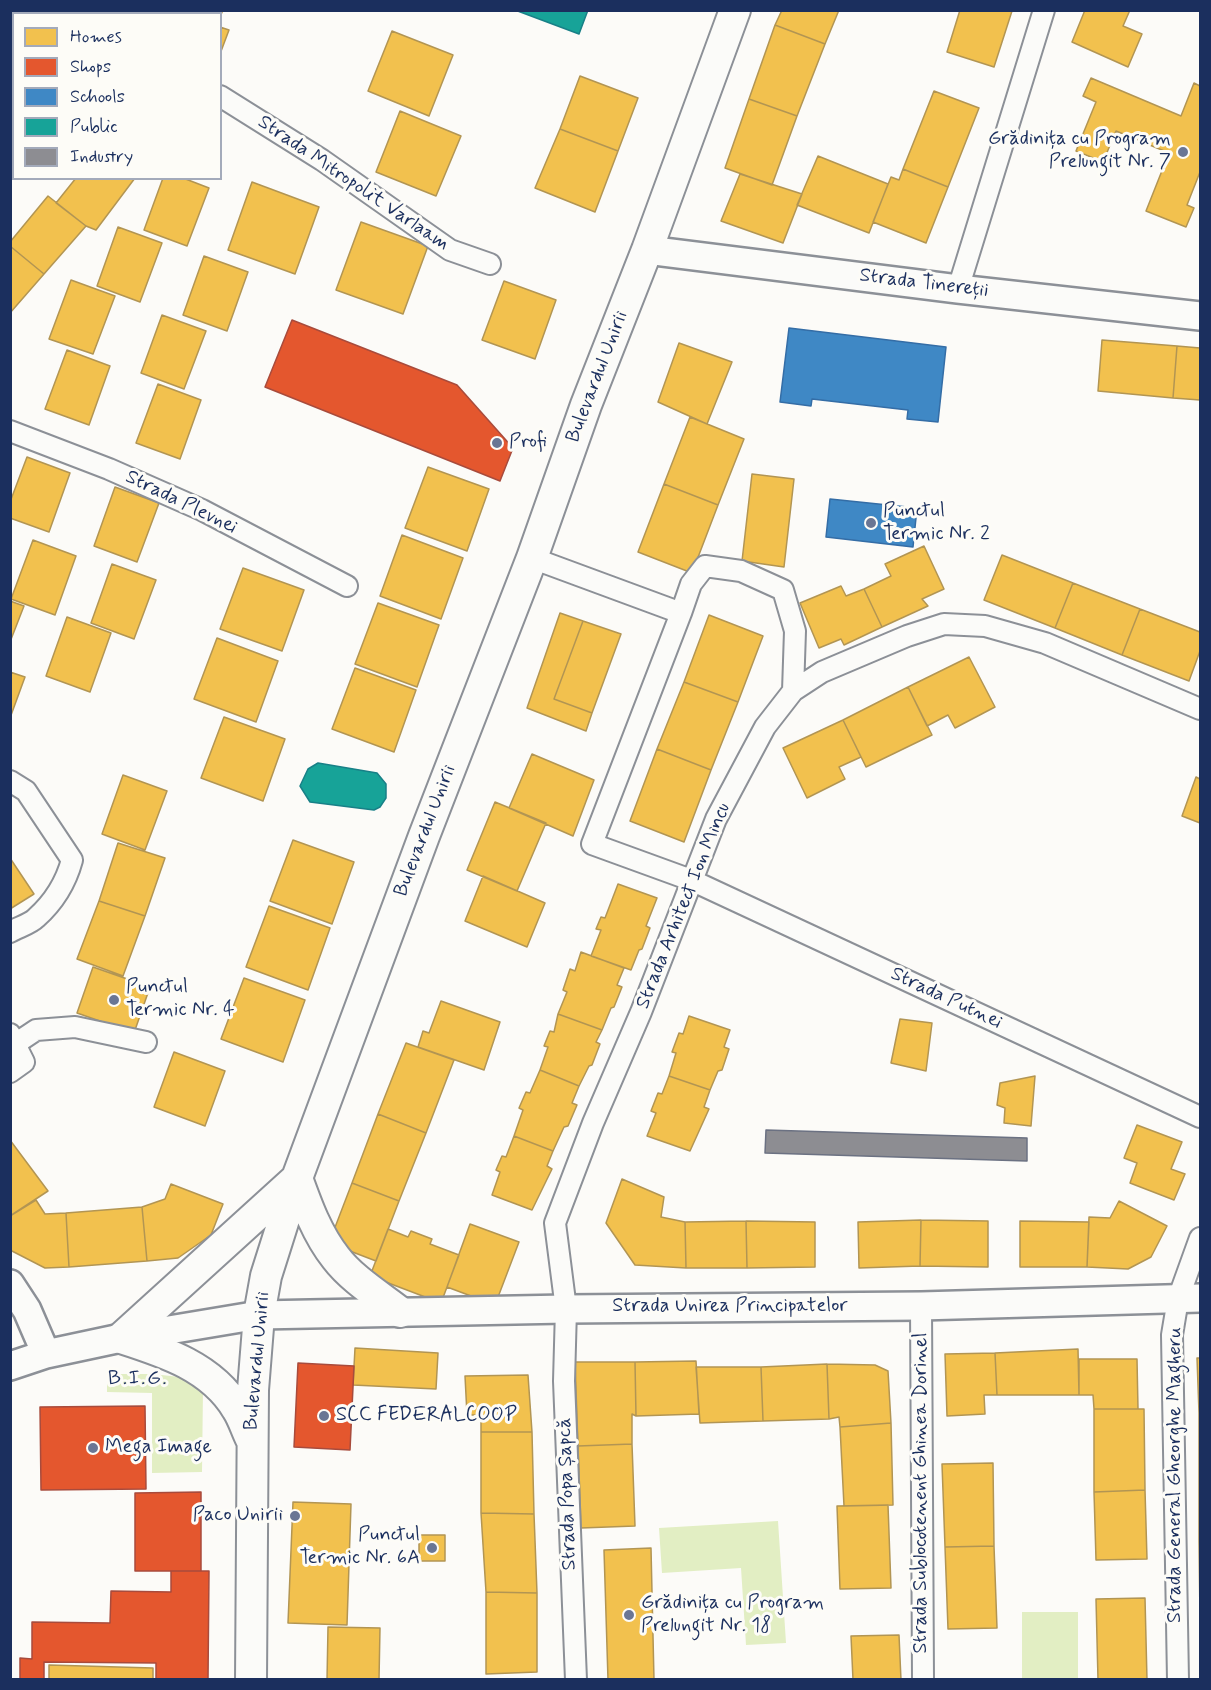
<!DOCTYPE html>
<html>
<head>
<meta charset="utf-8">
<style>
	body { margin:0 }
	#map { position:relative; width:1211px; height:1690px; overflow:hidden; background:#fcfbf8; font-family:Mynerve,sans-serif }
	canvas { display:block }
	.frame { position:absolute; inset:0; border:12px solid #1b2f5e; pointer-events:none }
	.legend { position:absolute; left:12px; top:12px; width:210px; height:168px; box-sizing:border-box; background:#fdfcf7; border:2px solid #a3aaba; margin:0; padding:8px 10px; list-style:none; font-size:18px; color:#1b2f5e }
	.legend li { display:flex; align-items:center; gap:12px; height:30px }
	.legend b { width:30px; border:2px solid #a3aaba }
</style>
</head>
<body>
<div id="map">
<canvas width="1211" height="1690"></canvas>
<div class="frame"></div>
<ul class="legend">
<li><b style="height:16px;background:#f2c14e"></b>Homes</li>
<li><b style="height:16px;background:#e4572e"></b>Shops</li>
<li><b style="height:16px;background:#3f88c5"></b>Schools</li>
<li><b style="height:16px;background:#17a398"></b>Public</li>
<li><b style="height:16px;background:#8d8d92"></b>Industry</li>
</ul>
</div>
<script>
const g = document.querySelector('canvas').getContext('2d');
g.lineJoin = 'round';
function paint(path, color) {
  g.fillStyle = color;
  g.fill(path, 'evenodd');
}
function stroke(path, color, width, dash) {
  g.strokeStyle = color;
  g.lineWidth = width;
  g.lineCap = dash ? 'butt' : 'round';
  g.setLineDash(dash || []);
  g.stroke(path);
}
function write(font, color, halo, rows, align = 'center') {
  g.font = font + ' Mynerve,sans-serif';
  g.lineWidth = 6;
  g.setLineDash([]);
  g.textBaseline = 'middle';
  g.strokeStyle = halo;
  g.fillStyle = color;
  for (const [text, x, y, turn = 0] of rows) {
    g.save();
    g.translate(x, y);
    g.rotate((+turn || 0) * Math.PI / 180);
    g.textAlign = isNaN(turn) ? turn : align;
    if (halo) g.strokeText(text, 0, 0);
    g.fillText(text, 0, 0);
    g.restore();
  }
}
paint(new Path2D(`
	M107,1374h46l35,4 15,11 -1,83 -50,1v-80l-45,-1z
	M778,1521l8,122 -40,2 -5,-77 -79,5 -3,-45z
	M1022,1612h56v67h-56z`), '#e2eec3');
const homes = new Path2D(`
	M181,10h42l-3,7v-3h-40z
	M782,10h57l-14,34 -50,-19z
	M960,10l52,1 -18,56 -47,-15z
	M1085,10h45l-7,16 19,8 -14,33 -56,-25z
	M775,25l50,19 -28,72 -48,-17z
	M220,27l9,3 -9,24z
	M392,31l61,24 -24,61 -61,-25z
	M580,76l58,22 -20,53 -58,-22z
	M1091,78l90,38 13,-33 6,3v86l-13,33 7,3 -8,19 -40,-16 23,-58 -53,-22 -13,31 -27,-11 20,-49 -13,-6z
	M934,91l45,17 -31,79 -45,-18z
	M749,99l48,17 -25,69 -47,-17z
	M400,111l61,25 -25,60 -60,-24z
	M560,129l58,22 -23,61 -60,-24z
	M818,156l70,28 -19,49 -72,-28z
	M903,169l45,18 -22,56 -53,-21 18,-45 8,3z
	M740,174l62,20 -19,49 -62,-22z
	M76,178h59l-39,52 -10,-4 -30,-23z
	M163,178h20l26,10 -22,58 -43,-16z
	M252,182l67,25 -24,67 -67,-24z
	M48,196l38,30 -42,48 -34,-28v-4z
	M361,222l67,24 -25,68 -67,-24z
	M118,227l44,16 -22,59 -43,-16z
	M10,246l34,28 -34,39z
	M204,256l44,16 -21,59 -44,-16z
	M71,280l44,16 -22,58 -44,-15z
	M504,281l52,19 -21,59 -53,-19z
	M162,315l44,16 -22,58 -43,-16z
	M1102,340l75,6 -4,52 -75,-7z
	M679,343l53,19 -25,62 -49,-22z
	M1177,346l23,2v52l-27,-2z
	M67,350l43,16 -21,59 -44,-16z
	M158,384l43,16 -21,59 -44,-16z
	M690,417l54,22 -26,66 -54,-21z
	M27,457l43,16 -21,59 -39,-14v-16z
	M428,467l61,22 -22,62 -62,-23z
	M752,474l42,5 -10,88 -42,-6z
	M664,484l54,21 -26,68 -54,-21z
	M115,487l44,16 -22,59 -43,-16z
	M402,535l61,23 -22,61 -61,-23z
	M33,540l43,16 -21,59 -44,-16z
	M924,546l20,43 -22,10 6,7 -46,21 -18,-38 27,-13 -6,-12z
	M1002,555l71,28 -18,45 -71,-28z
	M112,564l44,16 -22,59 -43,-16z
	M243,568l61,22 -22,61 -62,-22z
	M1073,583l67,26 -18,46 -67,-27z
	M841,586l5,10 18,-7 18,38 -38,18 -3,-6 -22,9 -19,-45z
	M10,601l14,5 -14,36z
	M378,603l61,22 -22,62 -62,-23z
	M1140,609l60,23v19l-11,30 -67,-26z
	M560,613l23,8 -29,78 38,14 -6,18 -59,-23z
	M709,615l54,21 -25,66 -54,-20z
	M67,617l44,16 -21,59 -44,-16z
	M583,621l38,13 -29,79 -38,-14z
	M217,638l61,23 -22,61 -62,-23z
	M969,657l26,50 -40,21 -7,-13 -21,11 -19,-39z
	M355,668l61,22 -22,62 -62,-23z
	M10,672l15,5 -15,41z
	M684,682l54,20 -27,68 -54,-21z
	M908,687l24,48 -66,32 -23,-47z
	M224,717l61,22 -22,62 -62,-23z
	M843,720l18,37 -22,10 6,12 -38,19 -24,-50z
	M657,749l54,21 -27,72 -54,-21z
	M532,754l62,26 -21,56 -64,-28z
	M123,775l44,16 -22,59 -43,-16z
	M1196,777l4,2v44l-18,-7z
	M495,802l51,21 -29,68 -50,-21z
	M293,840l61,22 -22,62 -62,-23z
	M118,843l47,15 -20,58 -46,-15z
	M10,858l24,36 -24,15z
	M483,876l62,27 -18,44 -62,-26z
	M618,884l39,14 -11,28 4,2 -8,21 -3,1 -8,20 -40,-14 10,-26 -5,-1 5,-12 4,1z
	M99,901l46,15 -22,60 -46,-17z
	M269,906l61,22 -22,62 -62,-23z
	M581,952l43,16 -7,17 5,2 -8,20 -3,1 -9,22 -44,-16 9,-22 -4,-2 7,-21 5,2z
	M93,967l57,20 -16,46 -57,-20z
	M244,978l61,22 -22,62 -62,-23z
	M441,1001l59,21 -16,48 -66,-23 5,-16 6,2z
	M558,1014l44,16 -6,12 4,2 -8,21 -3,1 -10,20 -39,-16 8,-23 -4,-1 6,-15 4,1z
	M689,1016l41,14 -6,17 5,2 -7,21 -4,1 -8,19 -41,-14 7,-23 -4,-1 7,-19 4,1z
	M900,1019l32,4 -6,48 -35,-8z
	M406,1043l48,17 -28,73 -48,-19z
	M174,1052l51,19 -20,55 -51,-19z
	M540,1070l39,16 -7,17 5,2 -9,21 -4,1 -11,24 -39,-15 9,-26 -4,-2 7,-16 4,1z
	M669,1076l41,14 -6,17 5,2 -19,42 -43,-15 9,-23 -5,-2 7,-18 4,1z
	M1035,1076l-4,50 -27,-3 1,-15 -8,-3 3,-22z
	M378,1114l48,19 -27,68 -47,-18z
	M1137,1125l45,17 -11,27 14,5 -11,26 -44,-17 7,-20 -13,-5z
	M514,1136l39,15 -6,15 5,3 -20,41 -40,-15 8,-23 -4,-2 6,-14 4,1z
	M10,1140l38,51 -38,25z
	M622,1179l42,18 -3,20 24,5 1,46 -51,-3 -29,-42z
	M352,1183l47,18 -23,60 -47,-18z
	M171,1184l52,20 -12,31 -33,23 -31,3 -5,-54 23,-8z
	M36,1200l9,14 21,-1 3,54 -24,1 -35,-18v-34z
	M1119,1201l48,25 -16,31 -23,12 -41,-2 2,-50 21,1z
	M142,1207l5,54 -78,6 -3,-54z
	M921,1220l67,1v46l-68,-1z
	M921,1220l-1,46 -61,2 -1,-46z
	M746,1221l1,47h-61l-1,-46z
	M746,1221l69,1v45l-68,1z
	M1020,1221l69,1 -2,45h-67z
	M470,1224l49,18 -24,63 -48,-18z
	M388,1229l20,8 3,-6 21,8 -2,5 29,11 -18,48 -71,-27z
	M355,1348l83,5 -2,36 -83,-4z
	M1078,1349l1,46h-82l-2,-42z
	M995,1353l2,42h-13l1,19 -38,2 -2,-62z
	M1197,1358h3v55h-1z
	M1079,1359h58l1,50h-44l-1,-14h-14z
	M696,1361l3,53 -63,2 -1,-54z
	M575,1362h60l1,54 -4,-2v30l-54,2z
	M827,1364l48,1 13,6 3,52 -51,4 -1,-10 -10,2z
	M827,1364l2,55 -66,2 -2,-54z
	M696,1367h65l2,54 -63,2z
	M528,1375l4,57h-51v-17h-14l-2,-39z
	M1094,1409h50l1,81 -51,2z
	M1199,1413h1v67h-1z
	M891,1423l2,82 -49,1 -4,-79z
	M481,1432h51l2,82 -53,-1z
	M632,1444l3,82 -54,2 -3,-82z
	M993,1463l1,83 -49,1 -3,-83z
	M1199,1480h1v60h-1z
	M1145,1490l2,69 -51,1 -2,-68z
	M293,1502l58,2 -4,121 -59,-2z
	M888,1505l3,83 -51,1 -3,-83z
	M481,1513l53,1 3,79 -51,-1z
	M419,1535h26v26h-26z
	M1199,1540h1v80z
	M994,1546l3,82 -49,1 -3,-82z
	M651,1548l3,132h-46l-4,-130z
	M486,1592l51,1v79l-51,2z
	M1145,1598l2,82h-49l-2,-81z
	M328,1627l52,1 -1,52h-52z
	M899,1635l2,45h-48l-2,-44z
	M49,1665l104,3v12h-104z`);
paint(homes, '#f2c14e');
stroke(homes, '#b29553', 1.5);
const shops = new Path2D(`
	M292,320l165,65 56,63 -13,33 -235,-94z
	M298,1363l56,3 -4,84 -56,-3z
	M145,1406l1,83 -105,1 -1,-83z
	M201,1492v79h-66v-78z
	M171,1571h38l-1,109h-52v-17l-112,-1v18h-24v-22l12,1v-37l78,1 1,-32 60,1z`);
paint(shops, '#e4572e');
stroke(shops, '#a84b3c', 1.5);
const schools = new Path2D(`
	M789,328l157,19 -8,75 -31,-3 1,-9 -96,-11 -1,7 -31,-4z
	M830,499l87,9 -4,39 -87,-10z`);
paint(schools, '#3f88c5');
stroke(schools, '#346da6', 1.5);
const public = new Path2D(`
	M515,10h73l-9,24z
	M318,763l59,10 9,11v14l-6,9 -6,3 -64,-8 -10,-16 8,-17z`);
paint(public, '#17a398');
stroke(public, '#188087', 1.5);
const industry = new Path2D(`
	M766,1130l261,8v23l-262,-8z`);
paint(industry, '#8d8d92');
stroke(industry, '#6b7182', 1.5);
const street = new Path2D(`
	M220,96l102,64 128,90 40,14
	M958,289l86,-279
	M10,431l99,38 93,41 145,76
	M532,558l149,55 -89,231 99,36 509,237
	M681,613l10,-29 14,-18 36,5 42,19 12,41 -2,60
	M10,781l16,10 46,69c-6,22 -18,42 -36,58 -6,6 -17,9 -26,14
	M10,1034l14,28 -14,10
	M15,1044l21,-14 39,-3 71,15
	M921,1306l2,374
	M576,1680l-12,-299 2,-72 -11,-86 38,-100 48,-111 75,-193 49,-92 28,-36 29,-19 85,-36 37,-12 41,2 60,17 155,66
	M1178,1680l-6,-345 6,-36 22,-61`);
const secondary = new Path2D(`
	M647,250l311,39 242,27
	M10,1284l17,26 19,44
	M10,1366l36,-12 75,-16 138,-23 307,-6 355,-3 279,-8`);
const primary = new Path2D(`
	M108,14l2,-4
	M10,161l4,-4
	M297,1178c10,28 20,56 39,80 16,21 42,37 64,54
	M121,1338l174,-158
	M121,1338c44,14 91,29 116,71 6,9 9,20 14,30
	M251,1680l2,-290 6,-75 7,-39 31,-98 127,-342 108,-278 54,-153 61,-155 88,-240`);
stroke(street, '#8c9097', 24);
stroke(secondary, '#8c9097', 32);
stroke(primary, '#8c9097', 34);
stroke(street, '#fbfbf9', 20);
stroke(secondary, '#fbfbf9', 27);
stroke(primary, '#fbfbf9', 30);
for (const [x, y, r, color] of [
	[1183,152,6,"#6a7694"],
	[497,443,6,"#6a7694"],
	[871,523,6,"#6a7694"],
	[114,1000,6,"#6a7694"],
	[324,1416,6,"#6a7694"],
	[93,1448,6,"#6a7694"],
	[295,1516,6,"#6a7694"],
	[432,1548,6,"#6a7694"],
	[629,1615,6,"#6a7694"]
]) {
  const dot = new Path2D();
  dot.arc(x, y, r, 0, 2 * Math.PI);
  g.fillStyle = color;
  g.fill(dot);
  stroke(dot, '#fdfcf7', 2);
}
write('20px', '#1b2f5e', '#fdfcf7', [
	["Grădinița cu Program",1171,140,"right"],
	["Prelungit Nr. 7",1171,163,"right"],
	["Profi",509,443],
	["Punctul",883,512],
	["Termic Nr. 2",883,535],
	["Punctul",126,988],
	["Termic Nr. 4",126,1011],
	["SCC FEDERALCOOP",336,1416],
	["Mega Image",105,1448],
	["Paco Unirii",283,1516,"right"],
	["Punctul",420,1536,"right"],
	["Termic Nr. 6A",420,1559,"right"],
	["Grădinița cu Program",641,1604],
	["Prelungit Nr. 18",641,1627]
], 'left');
write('20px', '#1b2f5e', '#fdfcf7', [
	["Strada Mitropolit Varlaam",353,184,34],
	["Strada Tinereții",924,284,7],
	["Bulevardul Unirii",598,377,-69],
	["Strada Plevnei",181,503,26],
	["Bulevardul Unirii",426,831,-69],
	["Strada Arhitect Ion Mincu",684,906,-68],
	["Strada Putnei",946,999,25],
	["Strada Unirea Principatelor",730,1307],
	["Bulevardul Unirii",258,1361,-85],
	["Strada General Gheorghe Magheru",1176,1475,-90],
	["Strada Sublocotenent Ghinea Dorinel",922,1493,-90],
	["Strada Popa Șapcă",568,1494,-92]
]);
g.letterSpacing = '1.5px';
write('21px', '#1b2f5e', '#fdfcf7', [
	["B.I.G.",138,1380]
]);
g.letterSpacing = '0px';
</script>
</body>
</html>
